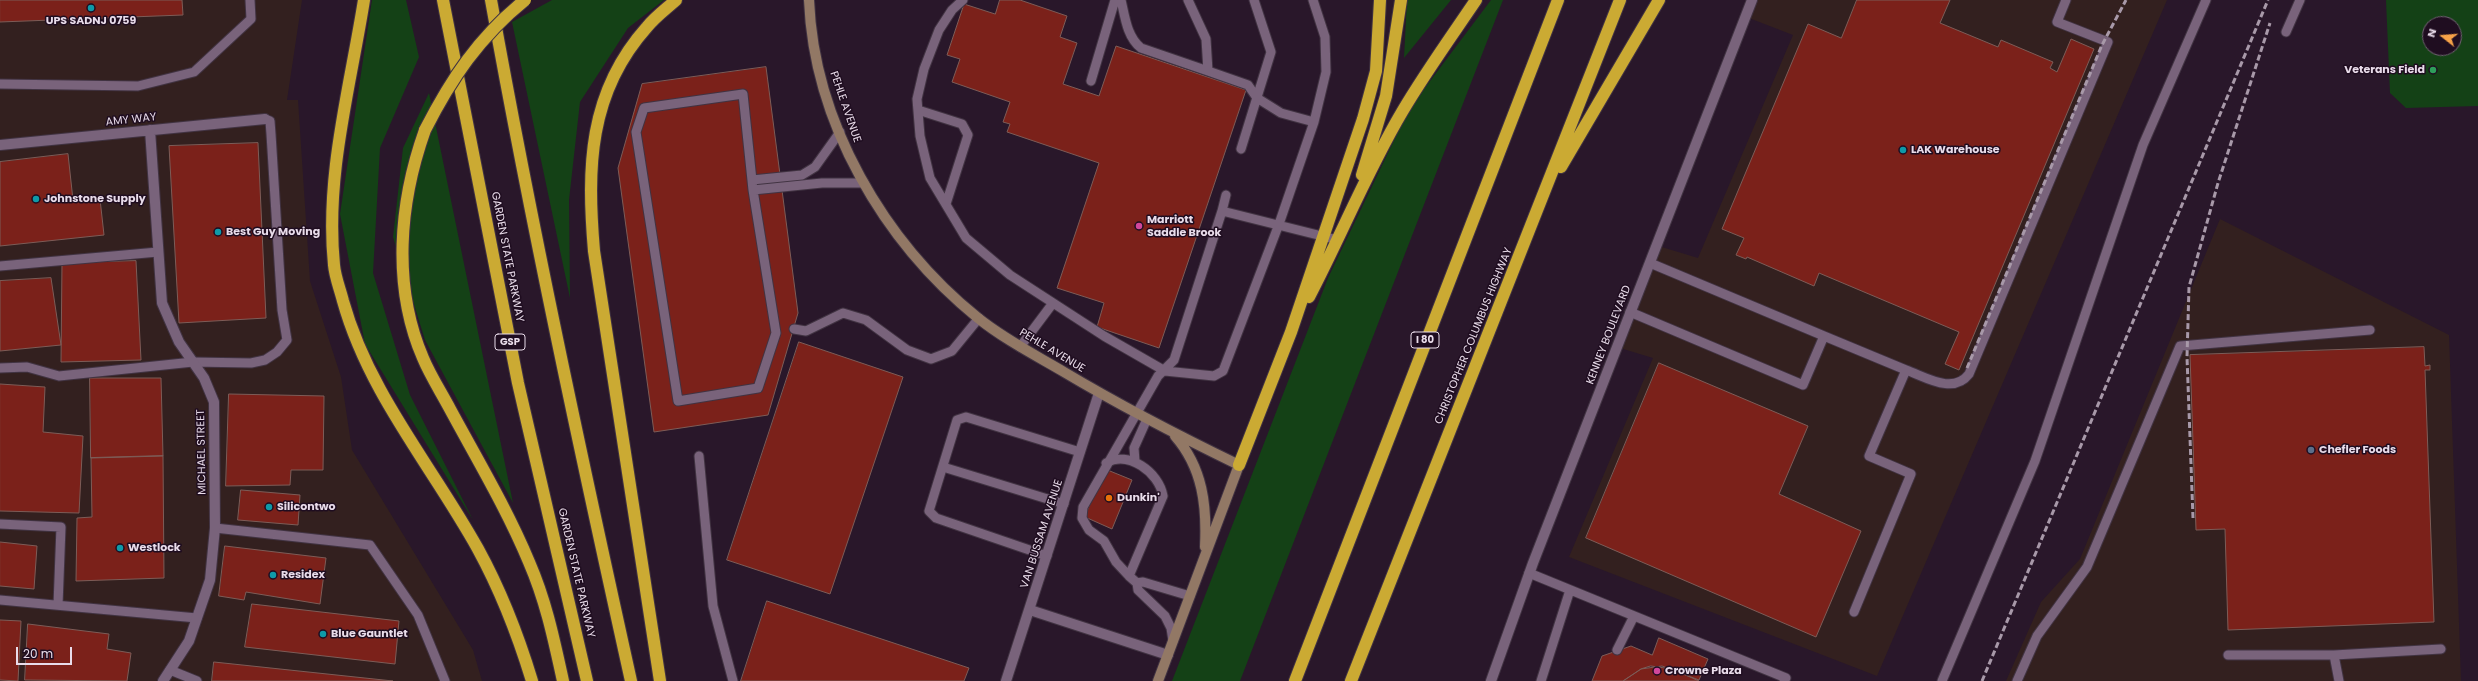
<!DOCTYPE html>
<html>
<head>
<meta charset="utf-8">
<style>
	body { margin:0 }
	#map { position:relative; width:2478px; height:681px; overflow:hidden; background:#29172a; font-family:Poppins,sans-serif }
	canvas { display:block }
	.north { position:absolute; left:2422px; top:16px; width:40px; height:40px; box-sizing:border-box; background:#1f0d20; border:1px solid #706071; border-radius:50%; rotate:287deg; font-size:11px; font-weight:700; line-height:16px; text-align:center; color:#e9dcea }
	.north::after { content:''; display:block; margin:auto; width:14px; height:18px; background:#f7a248; clip-path:polygon(50% 0,100% 100%,50% 72%,0 100%) }
	.scale { position:absolute; left:16px; top:647px; width:56px; height:18px; box-sizing:border-box; border:2px solid #e9dcea; border-top:0; padding-left:5px; font-size:12px; line-height:14px; white-space:nowrap; color:#e9dcea; -webkit-text-stroke:3px #1f0d20; paint-order:stroke }
</style>
</head>
<body>
<div id="map">
<canvas width="2478" height="681"></canvas>
<div class="north">N</div>
<div class="scale">20 m</div>
</div>
<script>
const g = document.querySelector('canvas').getContext('2d');
g.lineJoin = 'round';
function paint(path, color) {
  g.fillStyle = color;
  g.fill(path, 'evenodd');
}
function stroke(path, color, width, dash) {
  g.strokeStyle = color;
  g.lineWidth = width;
  g.lineCap = dash ? 'butt' : 'round';
  g.setLineDash(dash || []);
  g.stroke(path);
}
function write(font, color, halo, rows, align = 'center') {
  g.font = font + ' Poppins,sans-serif';
  g.lineWidth = 3;
  g.setLineDash([]);
  g.textBaseline = 'middle';
  g.strokeStyle = halo;
  g.fillStyle = color;
  for (const [text, x, y, turn = 0] of rows) {
    g.save();
    g.translate(x, y);
    g.rotate((+turn || 0) * Math.PI / 180);
    g.textAlign = isNaN(turn) ? turn : align;
    if (halo) g.strokeText(text, 0, 0);
    g.fillText(text, 0, 0);
    g.restore();
  }
}
paint(new Path2D(`
	M0,0h302l-15,100h11l12,181 31,96 11,73 121,200 9,31h-482z
	M1756,0h411l-290,676 -308,-119 84,-199 -33,-10 35,-103 43,13 95,-223 -44,-17z
	M2220,219l229,116 12,346h-455l35,-79 39,-43z`), '#33201f');
paint(new Path2D(`
	M372,0h34l13,57 -39,91 -7,125 37,122 63,125 -108,-176 -25,-130z
	M552,0h112l-36,28 -48,74 -11,98 1,98 -58,-276z
	M1407,0h44l-47,58z
	M1491,0h12l-263,681h-68l156,-403 81,-169z
	M2386,0h92v106l-72,2 -16,-15zM2430,24h24v24h-24z
	M429,93l84,410 -88,-163 -32,-103 10,-89z`), '#144116');
const building = new Path2D(`
	M0,0h182l1,15 -183,7z
	M1000,0h20l47,16 -7,21 17,6 -14,41 36,12 17,-50 130,44 -87,258 -62,-21 7,-24 -47,-15 42,-125 -92,-31 3,-8 -7,-2 7,-20 -58,-20 8,-23 -13,-4 17,-51 31,10z
	M1857,0h93l-10,23 58,24 3,-7 52,22 -3,6 7,4 14,-33 23,10 -135,321 -14,-6 14,-32 -140,-59 -5,13 -67,-29 -1,2 -10,-4 8,-17 -22,-9 86,-205 33,14z
	M766,67l32,246 -30,102 -114,17 -36,-264 24,-84z
	M258,143l8,175 -87,5 -10,-177z
	M68,154l5,46 27,-1 4,36 -104,11v-84z
	M136,261l5,99 -80,2 1,-99z
	M51,278l10,67 -61,6v-70z
	M799,342l104,35 -73,217 -103,-34z
	M2424,347l1,19 5,-1v5h-5l9,252 -206,8 -3,-101 -29,1 -6,-175z
	M1659,363l149,63 -29,68 82,37 -45,106 -230,-99z
	M90,378h71l2,78 -72,2z
	M0,384l45,3 -2,45 40,4 -4,77 -79,-2z
	M229,394l95,2 -1,74h-32l-1,15 -64,1z
	M163,456l1,122 -88,3 1,-63 15,-1 -1,-59z
	M1105,469l27,11 -20,49 -27,-12z
	M241,490l59,5 -2,30 -60,-5z
	M0,542l37,4 -3,43 -34,-3z
	M225,546l101,12 -6,46 -74,-12 -2,8 -25,-4z
	M767,601l202,67 -5,13h-223z
	M252,604l147,17 -4,43 -150,-17z
	M0,620l21,1 -3,60 -18,-1z
	M28,624l81,10 -2,15 24,4 -4,28 -102,-1z
	M1659,638l49,21 -9,21 -37,-14 -21,3 -18,12h-31l10,-25 29,-10 21,9z
	M214,662l179,19h-181z
	M1651,666l21,3 27,12h-76l18,-12z`);
paint(building, '#7b211a');
stroke(building, '#7d5c57', 1);
const lane = new Path2D(`
	M963,0l-11,10 -13,20 -15,39 -7,30 3,37 10,42 36,60 44,37 94,61 61,35 49,5 9,-5 56,-147 35,-102 12,-50 -1,-35 -12,-37
	M1121,0c4,17 6,37 20,48l67,23
	M1188,0l18,39 2,32 40,14 9,13 24,15 33,9
	M2286,32l14,-32
	M1091,81l24,-81
	M0,84l138,2 56,-14 57,-53 -1,-19
	M743,94l10,96 23,143 -18,55 -80,13 -42,-269 8,-24z
	M918,110l44,14 6,11 -22,69
	M1241,149l30,-97 -17,-52
	M752,180l50,-5 13,-8 25,-35
	M753,190l69,-7h42
	M1222,211l4,-16
	M0,266l158,-14
	M1630,312l173,73 21,-49 -174,-73
	M794,329l12,2 37,-18 23,7 41,30 24,9 21,-8 27,-33
	M1824,336l82,34 -37,86 42,18 -57,138
	M1020,347l33,-44
	M0,368l27,-1 32,9 134,-14 58,1 14,-3 12,-8 10,-12 -5,-30 -11,-176 -1,-13 -5,-2
	M1906,370c20,7 47,25 63,4l139,-332 -51,-20 9,-22
	M699,456l14,150 20,75
	M1135,461l-1,-13 13,-29
	M1106,463c22,-13 53,9 57,33l-34,80 8,7 1,7 27,26 6,12 2,13
	M943,467l121,37
	M0,524l61,3 -3,78
	M215,528l155,17 48,70 27,66
	M1047,556l-111,-38 -7,-7 28,-91 9,-3 114,35
	M1529,573l257,105 -2,3
	M1129,576l-13,-14 -12,-21 -15,-11 -7,-12 1,-11 75,-131 16,-16 48,-149 116,29
	M1137,583l6,-1 47,14
	M0,600l197,18
	M1617,650l17,-34
	M2228,655h106
	M170,670l27,11
	M1541,681l29,-91
	M1942,681l93,-220 108,-316 63,-145
	M2017,681l20,-45 50,-69 93,-221 190,-16
	M2339,681l-5,-26 107,-6`);
const street = new Path2D(`
	M150,130l12,173 17,39 25,36 10,24 1,126 -5,52 -21,61 -26,40
	M0,145l265,-26
	M1030,610l138,45
	M1006,681l93,-288
	M1491,681l42,-118 219,-563`);
const secondary = new Path2D(`
	M809,0c5,123 75,242 169,318 26,21 57,37 86,54 57,34 115,64 175,93l-81,216
	M1175,436c28,32 32,70 30,111`);
const highway = new Path2D(`
	M364,0c-14,88 -39,176 -30,265 1,12 6,24 9,36 26,93 89,165 135,248 23,42 40,86 54,132
	M443,0l75,383 69,298
	M491,0c41,228 90,455 140,681
	M425,130c-26,73 -33,156 -2,228 7,17 18,34 27,51 27,50 57,100 79,153 17,39 25,78 34,119
	M1561,167l98,-167
	M1362,175l24,-79 15,-96
	M1309,297c32,-61 58,-126 93,-185 23,-39 49,-75 74,-112
	M1239,465l52,-133 72,-213 13,-48 4,-71
	M660,681l-66,-430c-7,-83 -6,-158 53,-224 8,-10 19,-18 29,-27
	M1295,681l263,-681
	M1351,681l269,-681`);
stroke(lane, '#413342', 11);
stroke(street, '#413342', 12);
stroke(secondary, '#413342', 12);
stroke(highway, '#413342', 14);
stroke(lane, '#79637b', 9);
stroke(street, '#79637b', 10);
stroke(secondary, '#927865', 10);
stroke(highway, '#cbaa33', 12);
stroke(new Path2D(`
	M1967,368l135,-323 24,-45
	M2193,518l-6,-161 2,-70 29,-104 52,-160
	M1982,681l286,-681`), '#a899a9', 3, [6, 3]);
const highwayBridge = new Path2D(`
	M425,130c26,-51 54,-93 100,-130`);
stroke(highwayBridge, '#413342', 14, []);
stroke(highwayBridge, '#cbaa33', 12);
for (const [x, y, r, color] of [
	[91,8,4,"#0f9aa8"],
	[2433,70,4,"#2e9e5b"],
	[1903,150,4,"#0f9aa8"],
	[36,199,4,"#0f9aa8"],
	[1139,226,4,"#d1479c"],
	[218,232,4,"#0f9aa8"],
	[2311,450,4,"#5c6f8a"],
	[1109,498,4,"#e8710a"],
	[269,507,4,"#0f9aa8"],
	[120,548,4,"#0f9aa8"],
	[273,575,4,"#0f9aa8"],
	[323,634,4,"#0f9aa8"],
	[1657,671,4,"#d1479c"]
]) {
  const dot = new Path2D();
  dot.arc(x, y, r, 0, 2 * Math.PI);
  g.fillStyle = color;
  g.fill(dot);
  stroke(dot, '#1f0d20', 1.5);
}
for (const [x, y, w] of [
	[1425,340,28],
	[510,342,30]
]) {
  const box = new Path2D();
  box.roundRect(x - w / 2, y - 8, w, 16, 3);
  g.fillStyle = '#1f0d20';
  g.fill(box);
  stroke(box, '#e9dcea', 1);
}
write('bold 10px', '#e9dcea', null, [
	["I 80",1425,340],
	["GSP",510,342]
]);
write('bold 11px', '#e9dcea', '#1f0d20', [
	["UPS SADNJ 0759",91,21,"center"],
	["Veterans Field",2425,70,"right"],
	["LAK Warehouse",1911,150],
	["Johnstone Supply",44,199],
	["Marriott",1147,220],
	["Saddle Brook",1147,233],
	["Best Guy Moving",226,232],
	["Chefler Foods",2319,450],
	["Dunkin'",1117,498],
	["Silicontwo",277,507],
	["Westlock",128,548],
	["Residex",281,575],
	["Blue Gauntlet",331,634],
	["Crowne Plaza",1665,671]
], 'left');
write('11px', '#e9dcea', '#1f0d20', [
	["PEHLE AVENUE",845,107,71],
	["AMY WAY",131,120,-6],
	["GARDEN STATE PARKWAY",507,257,79],
	["KENNEY BOULEVARD",1609,335,-69],
	["CHRISTOPHER COLUMBUS HIGHWAY",1474,336,-68],
	["PEHLE AVENUE",1052,351,31],
	["MICHAEL STREET",202,452,-91],
	["VAN BUSSAM AVENUE",1042,534,-72],
	["GARDEN STATE PARKWAY",576,573,77]
]);
</script>
</body>
</html>
